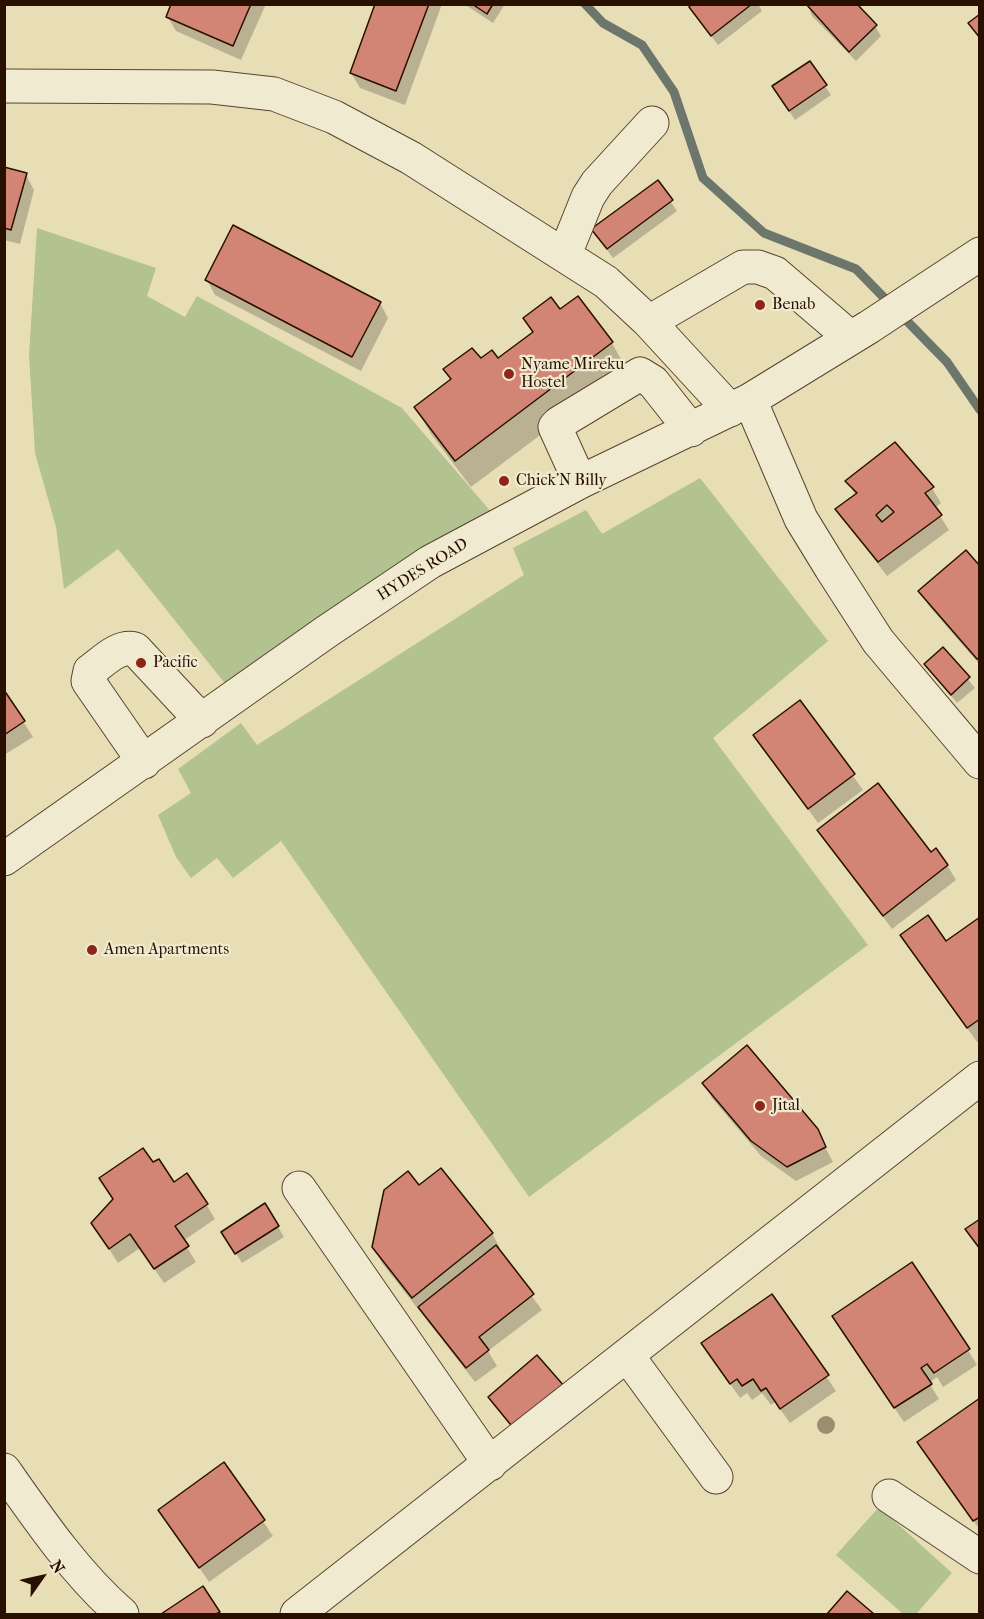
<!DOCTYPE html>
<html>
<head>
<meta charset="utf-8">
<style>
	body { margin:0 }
	#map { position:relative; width:984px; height:1619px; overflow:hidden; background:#e8deb6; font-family:"IM FELL French Canon",serif }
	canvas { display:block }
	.frame { position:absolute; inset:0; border:6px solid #290f00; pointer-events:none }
	.north { position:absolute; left:12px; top:1547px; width:60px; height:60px; -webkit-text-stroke:4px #f0ead0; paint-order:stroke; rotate:56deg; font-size:16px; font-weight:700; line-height:24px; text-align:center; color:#290f00 }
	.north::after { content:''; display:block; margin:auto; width:21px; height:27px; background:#290f00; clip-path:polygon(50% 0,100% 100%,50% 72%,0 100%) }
</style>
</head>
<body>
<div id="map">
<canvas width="984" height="1619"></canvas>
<div class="frame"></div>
<div class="north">N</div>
</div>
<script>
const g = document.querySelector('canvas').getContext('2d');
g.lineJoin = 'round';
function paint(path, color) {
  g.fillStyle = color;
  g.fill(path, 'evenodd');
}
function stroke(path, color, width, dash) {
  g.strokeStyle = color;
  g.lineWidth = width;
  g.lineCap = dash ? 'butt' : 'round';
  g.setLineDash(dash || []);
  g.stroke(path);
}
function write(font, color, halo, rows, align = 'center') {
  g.font = font + ' "IM FELL French Canon",serif';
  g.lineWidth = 4.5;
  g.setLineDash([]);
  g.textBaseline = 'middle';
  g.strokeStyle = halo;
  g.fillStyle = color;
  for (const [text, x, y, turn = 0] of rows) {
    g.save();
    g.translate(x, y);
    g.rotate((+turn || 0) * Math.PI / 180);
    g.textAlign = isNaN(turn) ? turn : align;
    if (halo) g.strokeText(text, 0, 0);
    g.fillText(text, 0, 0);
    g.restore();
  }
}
paint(new Path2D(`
	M37,228l119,40 -9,28 38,21 12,-21 205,112 90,105 -265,173 -109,-137 -54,40 -8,-62 -21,-74 -6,-98z
	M700,478l128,163 -115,97 155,207 -339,252 -248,-356 -48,37 -16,-20 -26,20 -15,-21 -18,-42 33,-22 -13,-24 63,-46 16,22 267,-170 -11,-27 73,-38 16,24z
	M879,1507l73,66 -36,41h-13l-67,-59z`), '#b2c291');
paint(new Path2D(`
	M172,4h94l-25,56 -65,-29 -9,-15z
	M377,4h65l-37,101 -45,-17 -9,-15z
	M464,4h41l-12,19z
	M695,4h63l4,7 -44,34 -21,-28z
	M808,4l67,22 6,10 -25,25 -44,-45z
	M825,86l6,9 -36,25 -15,-23z
	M4,169l22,6 8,15 -14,54 -16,-4z
	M657,182l20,29 -64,47 -14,-19z
	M207,280l173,23 8,15 -27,53 -146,-76z
	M578,298l34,45 15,27 -156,117 -40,-53 -15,-26 36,-27 -7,-12 35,-9h18l36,-27 -9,-14 35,-8z
	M847,481l85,7 9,15 -6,5 14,22 -62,46 -50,-66 19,-14z
	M980,568v97l-51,-59 -9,-15z
	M943,649l32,39 -18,15 -31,-38z
	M4,692l29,45 -29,18z
	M800,702l63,88 -45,33 -63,-88z
	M819,830l111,24 17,11 9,15 -64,49z
	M980,919v121l-3,2 -75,-106 44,7z
	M704,1083l112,47 17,32 -37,19 -35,-25 -49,-58z
	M174,1184l32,20 9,15 -32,22 13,21 -32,21 -24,-35 -22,15 -16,-25z
	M265,1205l19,32 -42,26 -19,-31z
	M492,1233l8,15 -2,2 44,60 -54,41 9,15 -22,16 -93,-119 -8,-16z
	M772,1296l64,95 -46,32 -15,-21 -4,3 -9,-12 -10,7 -5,-7 -7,5 -28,-40z
	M842,1331l126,19 9,15 -34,22 -6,-10 -8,6 10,16 -35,23z
	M980,1399v131l-52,-73z
	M224,1464l49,72 -64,46 -49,-72z
	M203,1588l17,26h-56z
	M847,1593l25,21h-43z`), '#0003');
stroke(new Path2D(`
	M585,4l18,19 39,22 32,47 29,86 61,55 92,36 91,93 33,48`), '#6c766b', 9);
const building = new Path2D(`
	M171,4h80l-18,42 -67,-29z
	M375,4h54l-33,87 -46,-18z
	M472,4h21l-6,10z
	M692,4h60l-41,32 -22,-29z
	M806,4h51l20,21 -28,27z
	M980,14v24l-12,-15z
	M810,61l17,24 -38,26 -17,-25z
	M4,167l23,6 -16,57 -7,-2z
	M658,180l15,20 -66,49 -16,-20z
	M233,225l148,77 -29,55 -147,-77z
	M578,296l35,46 -158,119 -41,-54 37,-28 -8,-10 29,-21 9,10 11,-8 6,8 35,-26 -10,-14 28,-21 9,12z
	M895,442l39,45 -9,6 17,22 -64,47 -43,-53 22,-16 -12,-12zM887,505l7,7 -12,10 -6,-7z
	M966,550l14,16v92l-3,1 -59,-68z
	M943,647l27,30 -19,18 -27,-31z
	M4,690l21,31 -21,14z
	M800,700l55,74 -47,35 -55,-74z
	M878,783l53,69 5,-4 12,17 -65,51 -66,-86z
	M928,915l18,26 34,-24v102l-13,9 -67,-93z
	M747,1045l71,84 8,18 -39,20 -36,-26 -49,-58z
	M143,1148l10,14 6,-3 15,23 13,-9 21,31 -33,22 14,20 -35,23 -24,-35 -21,15 -18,-26 22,-24 -14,-21z
	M441,1168l52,65 -81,65 -40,-51 12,-57 24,-19 11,14z
	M265,1203l14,23 -44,28 -14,-22z
	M980,1219v30l-15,-20z
	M496,1245l38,49 -55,43 10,13 -23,18 -48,-61z
	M912,1262l58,87 -36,24 -7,-9 -6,4 11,16 -38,24 -62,-92z
	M772,1294l57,81 -49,34 -14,-21 -5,3 -8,-12 -11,7 -5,-7 -7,5 -29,-41z
	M537,1355l28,32 -50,43 -27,-33z
	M980,1398v119l-7,4 -56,-79z
	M224,1462l41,58 -66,48 -41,-58z
	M203,1586l17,26 -4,2h-55z
	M847,1591l27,23h-47z`);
paint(building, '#d28575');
stroke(building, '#290f00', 1.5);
const minor = new Path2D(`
	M4,86l208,1 62,7 60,23 77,41 195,124 43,40 81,88
	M565,254l23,-57 9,-14 55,-60
	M649,322l94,-55h15l17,6 76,65
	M750,400l51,119 30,49 47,73 102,121
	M580,482l-25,-55 4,-4 81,-49 13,8 38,48
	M144,762l-56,-81 2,-10c14,-10 28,-26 45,-22l67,72
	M4,859l322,-227 104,-70 150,-80 170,-82 119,-73 111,-73
	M299,1188l191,276
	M627,1355l89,122
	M4,1470c35,50 72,104 118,144
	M889,1496l91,61
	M297,1614l683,-536`);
stroke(minor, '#59432e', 35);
stroke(minor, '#f0ead0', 33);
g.fillStyle = '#998f6e';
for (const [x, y] of [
	[826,1425]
]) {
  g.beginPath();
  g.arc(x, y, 9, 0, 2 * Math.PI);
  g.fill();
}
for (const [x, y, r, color] of [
	[760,305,6,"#8f2418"],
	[509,374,6,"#8f2418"],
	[504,481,6,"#8f2418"],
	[141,663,6,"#8f2418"],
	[92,950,6,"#8f2418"],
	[760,1106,6,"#8f2418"]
]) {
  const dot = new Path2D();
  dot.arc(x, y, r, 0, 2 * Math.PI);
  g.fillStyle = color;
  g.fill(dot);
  stroke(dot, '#f0ead0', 2);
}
write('16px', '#290f00', '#f0ead0', [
	["Benab",772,305],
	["Nyame Mireku",521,365],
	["Hostel",521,383],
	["Chick'N Billy",516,481],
	["Pacific",153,663],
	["Amen Apartments",104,950],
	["Jital",772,1106]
], 'left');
write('16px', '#290f00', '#f0ead0', [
	["HYDES ROAD",423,570,-32]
]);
</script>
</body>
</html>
